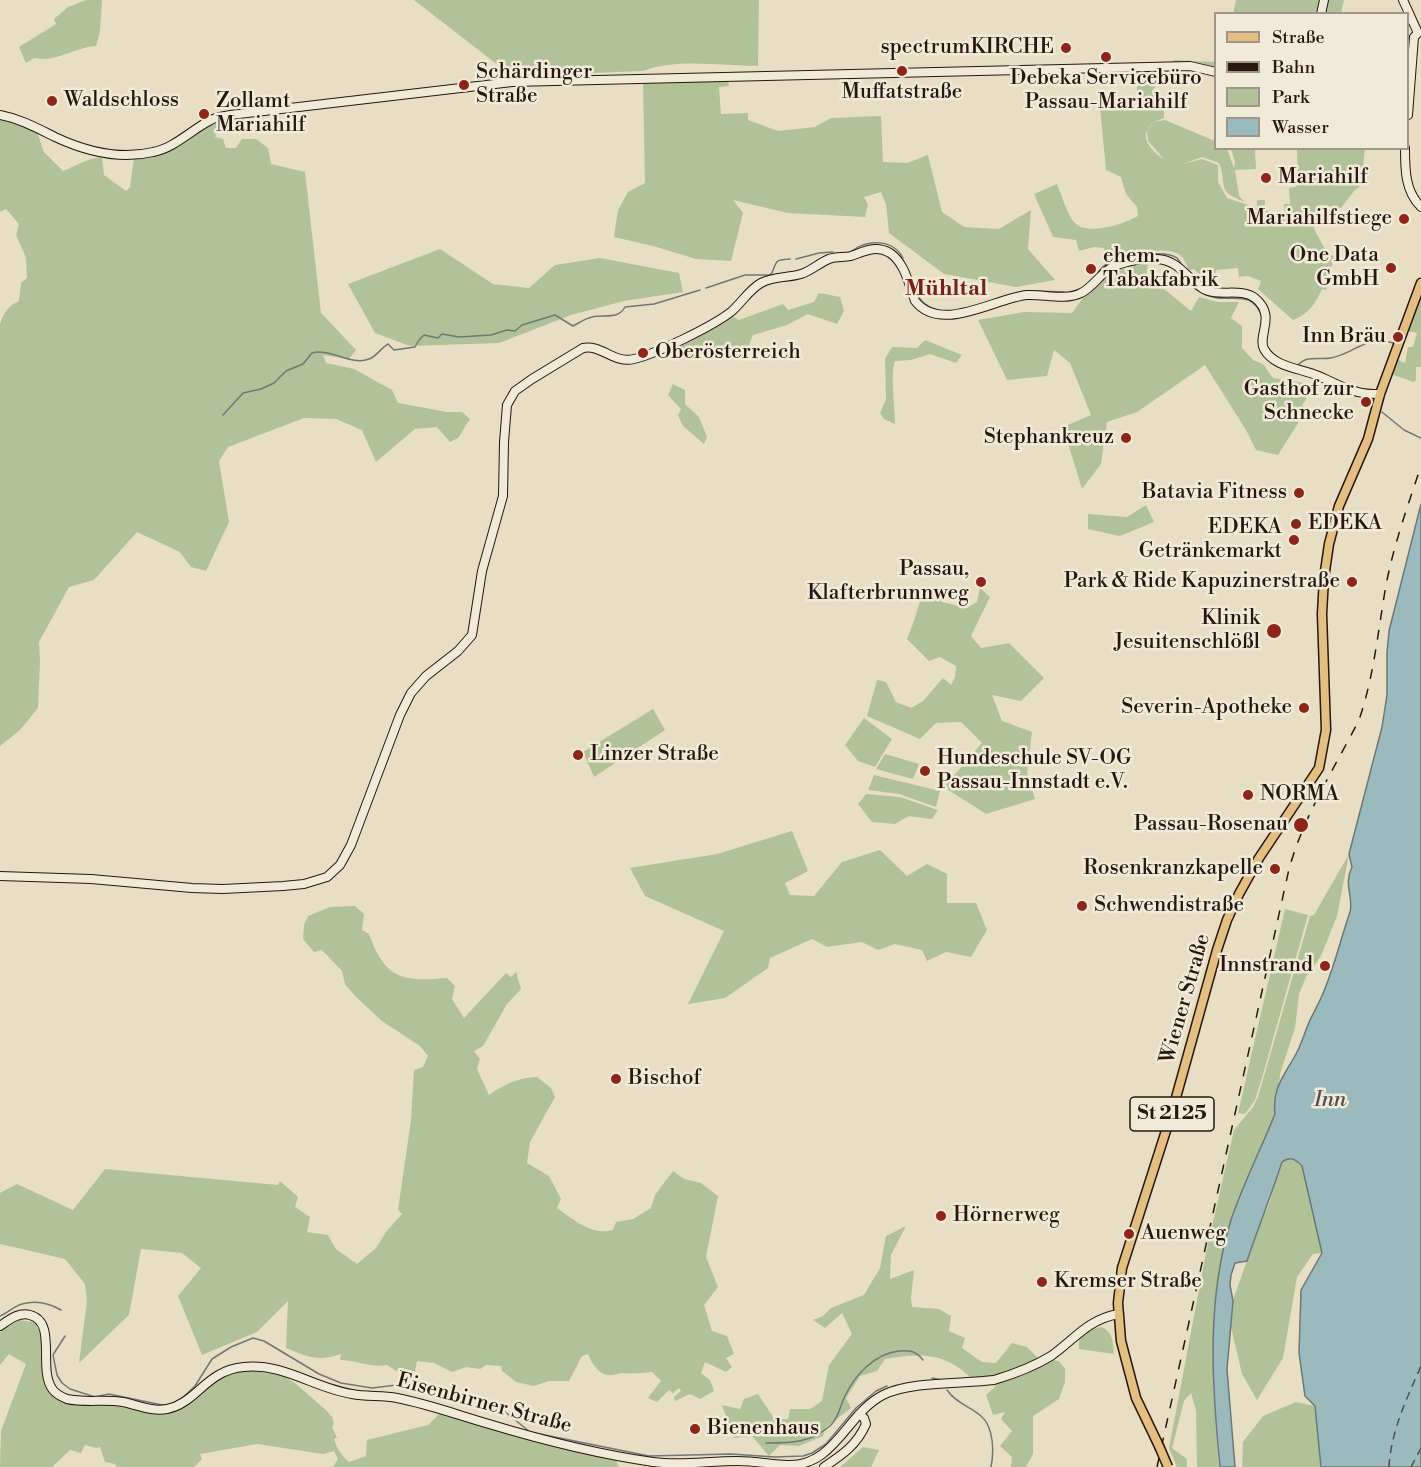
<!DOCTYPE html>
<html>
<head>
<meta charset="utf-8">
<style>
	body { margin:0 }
	#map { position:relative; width:1421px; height:1467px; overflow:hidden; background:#e8dec3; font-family:"Libre Bodoni",serif }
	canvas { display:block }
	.legend { position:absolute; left:1214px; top:12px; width:195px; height:138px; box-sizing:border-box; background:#f0ead8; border:2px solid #a09588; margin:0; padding:8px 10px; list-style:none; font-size:18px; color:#29160f }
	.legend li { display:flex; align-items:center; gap:12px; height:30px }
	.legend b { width:30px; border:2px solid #a09588 }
</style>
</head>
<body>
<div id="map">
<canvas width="1421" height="1467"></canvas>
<ul class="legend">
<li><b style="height:8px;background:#e4bf82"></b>Straße</li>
<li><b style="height:8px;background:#29160f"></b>Bahn</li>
<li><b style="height:16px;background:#b1c298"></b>Park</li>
<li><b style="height:16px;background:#9bbabe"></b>Wasser</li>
</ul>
</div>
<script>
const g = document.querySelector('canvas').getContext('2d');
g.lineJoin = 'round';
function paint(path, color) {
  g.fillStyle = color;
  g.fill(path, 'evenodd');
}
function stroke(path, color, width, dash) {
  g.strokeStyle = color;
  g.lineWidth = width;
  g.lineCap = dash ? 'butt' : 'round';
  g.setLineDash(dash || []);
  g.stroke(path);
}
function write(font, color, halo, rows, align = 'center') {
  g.font = font + ' "Libre Bodoni",serif';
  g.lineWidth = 5;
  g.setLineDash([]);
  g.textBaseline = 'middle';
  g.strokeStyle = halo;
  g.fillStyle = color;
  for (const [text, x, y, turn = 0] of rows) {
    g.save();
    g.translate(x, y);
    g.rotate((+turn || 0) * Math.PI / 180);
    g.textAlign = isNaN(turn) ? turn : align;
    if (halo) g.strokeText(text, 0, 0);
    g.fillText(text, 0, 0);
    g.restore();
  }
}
paint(new Path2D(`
	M86,0h16l-2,32 -4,14c-21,1 -40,17 -62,12l-8,5 -7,-16 37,-23 -2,-5 14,-12z
	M414,0h345l-1,66c-37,0 -80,-8 -115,5l-131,5z
	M1236,0h108l-3,13 -108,1z
	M1174,60l41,2v16l-20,-8 -29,9 -13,10 11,20v9c-28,9 -20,29 0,41l-16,-18 -1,-11 7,-8 11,-2 50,21 1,7 11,1 7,19 1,-6 -4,-13h24l1,20 -21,1 4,26 6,6c-30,-11 -17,-16 -26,-39l-17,-6 -19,7 19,-5 16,6v17l9,16 30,10v-8h8v8l6,8h14l-1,-12h6l-1,-16 7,-1v-9h2l-1,-29h68l-4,36 -7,6 -13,17 -21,-3 -6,24 12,22 8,6 -8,33 -4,-1c-7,15 -13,25 -29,31l-35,-31 3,-8 -13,-5 -9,1 -1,-9 -22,2 -2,16 -7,-3 -13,-14 -5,1c-2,-4 -4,-10 -7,-13 -15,-15 -56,1 -75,1l-3,-10 -10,-1 -15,4 -3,-11 -23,-3 -19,-43 23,-10c4,9 11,33 18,39 13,13 49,1 63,-7l-1,-9 -11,-13 -5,-17 -15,-7 -6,-63 37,2v-26l-8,-7 -30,3 -2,-8h42l19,4z
	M728,79l1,7 -10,1 2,27 27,-1v7l30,11 37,-4 16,-9 50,-2 2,46 24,1 21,-8 14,57 22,15 35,2 32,-19 -3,39 27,31 -39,7 -72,-13 -55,-41 -3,-29 -5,-12 -17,5 4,8 -3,12 -77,-4 -55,-13 10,13 -12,48 -35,-2 -43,-13 -39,-9 4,-27 10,-18 17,-9 -2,-101z
	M0,117l16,3 21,12 7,20 19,19c13,-5 25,-13 39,-14l2,18 22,16 4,-4 4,-29 25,-2 29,-19 37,-18 -10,18 8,2 3,9h10l6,-9h14l12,9 3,16 34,8 16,141 35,37 -7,9 -26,-4 3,8 28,6 38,21 6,13 49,9h15l8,7 -12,19 -8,4 -13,-15 -22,2 -39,33 -14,-32 -26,-11 -32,-1 -76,29 -9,14 10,61 -23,49 -15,-4 -11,-15 -43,-20 -43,48 -25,7 -30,55 1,20 -2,46 -18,22 -20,16v-422c4,-12 8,-18 19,-23l2,-18 6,-5 -1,-20 -10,-23 3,-11 -13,-15 -6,3z
	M440,249l53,35 36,4 26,-23 45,-7 79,15 4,19 -59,9 -53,14 -72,28 -89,3 -35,-13 -27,-49z
	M1148,263l-2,19 18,7 27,22 8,-14 18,5h22l-8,16 11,8v22l11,12 10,4 10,14 31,5 -6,8 9,7 -5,7 5,4 -29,46 -22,-5 -10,-20 -41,-65 -68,47 -30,10 -6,42 -19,25 -19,-62 28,-12 -21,-52 -16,-13 -7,26 -40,4 -29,-60 46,-8 48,1 25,-34 10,-6z
	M1421,290v77h-5v13l-2,2 -21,-7 5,-15 7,3 3,-16h5l4,-14 -10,-2z
	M819,293l21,4 4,14 -7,13 -29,-10 -21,11 -34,10 -9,23 -25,1 -5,-13 -19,6h-14l-4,-4 55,-32 7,4 44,-16 5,6 26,-8z
	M925,340l37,15 -6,8 -26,-9 -19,6 -16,1c-5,12 0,47 0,63l-11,-5 -4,-6 6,-14 -1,-40 7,-12 25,1z
	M673,384l12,6v14l14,13 8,20 -3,7 -21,-18 -5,-11 3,-6 -13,-14z
	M1146,505l8,17 -34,14 -32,-7v-15l39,3z
	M924,588l5,2 13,12 25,6 10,-6 3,-14 10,9 -19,39 10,12 28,-5 35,35 -23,23 -29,-6 10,26 30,11 -5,41 8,26 -49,15 -42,-27 38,-44 -21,-21 -25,1 -16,16 -53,-23 10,-36 9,2 10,20 15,6 12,-7 20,-23 8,7 4,-8 1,-11 -16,-9 -11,4 -22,-22 7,-18z
	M653,709l12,21 -71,47 -11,-25z
	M864,718l28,21 -17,28 -17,-6 -13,-16z
	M885,754l34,10 -6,15 -37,-10z
	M874,775l66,16 -4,16 -37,-13 -31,-4z
	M866,794l34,3 38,13 -6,9 -23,-3 -14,8 -23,-2 -14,-18z
	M792,831l16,40 -23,12 5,12 24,1 28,-34 38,-12 27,26 20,-12 20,10v29h29l11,27 -16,27 -25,-5 -19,9 -5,-11 -27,-6 -17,6 -16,-8 -35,5 -15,-8 -42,19 -2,10 -43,30 -37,6 36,-73 -79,-35 -15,-28 87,-14z
	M1349,854l-12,62 -16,40 -15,21 -7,17 -4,34 -15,46c0,15 -8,20 -5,40 -14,35 -32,70 -44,106 -25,80 -19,165 -12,247h-22l-1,-57 -5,-17 -7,8 -12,47 15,11v8h-10l-8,-19 37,-195 28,-123 19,-23 5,-10 52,-181 4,-1z
	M355,906l9,8 -2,16 7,4c16,45 33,48 78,44l8,8 -3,13 12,19 42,-45 5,4 5,-5 5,17 -14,15 -24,42 -9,5 6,8 -3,10 12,26c16,-11 28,-17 48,-18l14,11 4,9 -25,45 -3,21 22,13 12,23 -4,9c17,12 35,28 56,22l3,-8 17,-3 18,-11 4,-13 18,-24 11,8 17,4 17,13 -12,61 12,30 -14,18 8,26 15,5 7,18 -8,4 6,9 -6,5 -21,-10 -4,11 9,7 4,11 -14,8 -10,-5 -15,7 -1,-4 7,-6 -2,-3 -6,5 -4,-3 -12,12 -9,-4 13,-17 -9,-9c-10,1 -20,2 -30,1 -3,0 -6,2 -9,2 -13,2 -21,-11 -25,-21l-6,2 -13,25h-20l-15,5 -18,-4 -14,-11 -1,-5 -15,-1 -6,4 -14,-2 -14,5 -18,-9 -17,-2 -3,15h-10l-17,-11c-17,3 -30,-5 -47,-5l1,-6c-23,8 -33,3 -55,-6l2,-47 -31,31 -55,23 -24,-59 23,-28 -19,-15 -41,-4 -12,66 -50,48 8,-62 -2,-17 -20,-25 -65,-15v-51l17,-9 56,26 32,-41 173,16 2,-4 18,16 -3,10 15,10 -3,15 21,3 8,14 21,15 19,-16 10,-16 16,-18 -4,-4 13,-90 3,-50 9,-3 5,-11 -8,-10 -38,-25 -26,-24 -11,-13 -3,-13 -20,-21 -8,2 -11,-13 1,-14 4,-9 22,-9z
	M1285,909l23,6 -46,163 -7,22 -10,14 -7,-1z
	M1289,1158l5,1 8,7 20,87 -9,1 -16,23 -14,81 -26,42 -15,-26 -12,-51 3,-23 26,-73 10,-23 13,-42z
	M906,1226l-15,29 -1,24 24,-9 -3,28 1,9 27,2 12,7 -2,15 16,7 -3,10 20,14 14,1 16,-20 15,4 11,11 21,3 6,8v13l-6,17 -26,17v38l-7,13h-15l1,-10 -12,-11 12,-15 -11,-12 4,-7 -12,3 -7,-20 9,-8 1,-9 -23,2c-27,-28 -52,-27 -88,-21l-8,12 -17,5 -14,22 5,10 -26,20 -2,8 -24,10 -19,-1 -11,11 -17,-20 -18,2 -12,-33 18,4 4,-10 14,-5 17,26 13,-1 2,-10h20l12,-8 7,-36 23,-31 -10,-21 -17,15 -12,-8 10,-4 8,-8 33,-13 16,-27 6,-32z
	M19,1320l15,2c11,16 6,18 7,36 1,14 6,25 12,37l112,17 54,-35 28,-7 37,6 12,8 30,26 6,7 2,7 -2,3 5,11 -3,1c3,10 7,16 15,23l17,-6 1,-16 61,-15 12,-12 175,45 4,9h-286l5,-8 -4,-8 -11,3 -66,-10 -57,10 2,5 -8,8h-77l-2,-3 -10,-2 -5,-15 -4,1 -11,-3 -4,8 -11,-3 -18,17h-52l1,-36 25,-67 -17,-10 -9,11v-33z
	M1102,1327c11,5 11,16 12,27l-35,-5v-12l11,-8z
	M1296,1402l19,4 6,61h-79l1,-25 20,-26z
	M863,1447l16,3 -8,17h-31z`), '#b1c298');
const water = new Path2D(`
	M1421,504v963h-100l-6,-61 -10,-10 -6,-43 2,-63 21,-37 -20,-87c-7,-7 -11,-10 -20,-4 -11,34 -24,66 -35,99l-12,2 -4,12 -1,10 3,16 -6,68 8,98h-15c-8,-81 -14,-167 11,-247 12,-36 30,-71 44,-106 -3,-26 9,-38 21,-60 6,-11 9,-23 14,-34 5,-10 10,-19 14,-29 11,-27 17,-53 26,-79 4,-15 -7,-27 2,-45l-3,-13 33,-127 5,-32v-42l2,-22z`);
paint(water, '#9bbabe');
stroke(water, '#6d7878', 1.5);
stroke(new Path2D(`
	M852,251c16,-12 41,-12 51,7
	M796,259l23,-6 14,-1
	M1095,277c4,-6 7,-11 13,-14 12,-7 57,-14 69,-5 1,1 4,6 5,7
	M1191,286c8,6 17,11 26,12 21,2 36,-6 45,19
	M706,288l39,-13h24l3,-2c5,-13 3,-13 18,-14
	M914,288c6,15 14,20 29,23
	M1034,291l30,1
	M1299,364c8,-9 21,-4 32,-6 26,-5 32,-23 63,-15
	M1382,412l22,18 17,8
	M223,415l20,-22 18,-4 13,-6 12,-12 17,-7 9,-11c19,-5 39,13 57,6 7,-2 12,-11 19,-15l6,6 21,-3 4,-7 5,-5 14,3 4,-4 17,3 32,-2 16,-5 8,1 7,-6 33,-10 18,11c6,-3 13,-8 19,-9 13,-3 26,3 33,-10l29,-3 46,-14
	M0,1316c8,-3 14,-10 22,-12 14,-4 27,-1 39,6
	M65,1336l-12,19 4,20 5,8 8,6 25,8 14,-3 53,11h7
	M932,1378l10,2
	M947,1390c9,13 22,16 34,26 13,11 13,36 10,51
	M180,1400l15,-14 17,-27 19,-12 22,-9 11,3 55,33 22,9 31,5 41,-5 63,23
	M504,1411l26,21 119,24 82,-2 44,3 28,-1 9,-3 14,-9 30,-36 20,-17 11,-5
	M766,1443c25,0 45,0 65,-18 8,-8 9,-19 14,-29 10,-21 29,-42 54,-45 11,-1 17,0 24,9`), '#6d7878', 1.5);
stroke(new Path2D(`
	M1389,1467c2,-36 18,-69 32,-101
	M1411,1467l10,-19`), '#514f4c', 1.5, [8, 6]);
const secondary = new Path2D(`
	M1403,0l15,33
	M1321,14l3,-14
	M0,115c21,4 37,13 55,22 30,14 65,23 98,15 21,-4 37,-21 56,-31 6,-4 14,-5 21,-6l282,-33 678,-16 26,6
	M1408,115l6,-78 4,-4
	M1405,148c0,22 0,43 16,59
	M0,876l91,3 101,9 31,1 60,-3 21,-2 23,-7 13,-12 11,-20 49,-130 11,-22 15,-17 32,-25 14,-16 10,-64 21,-75 1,-54 3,-37 8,-14 17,-12 51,-31c18,-4 31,16 51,11 22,-5 81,-34 98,-48 10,-9 18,-22 29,-28 13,-7 27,-5 40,-9 10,-3 18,-11 28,-15 8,-3 15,-1 22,-3 14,-5 25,-11 39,-3 15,10 19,32 25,48 26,33 80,-3 112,-6 17,-1 38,6 54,-2 9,-4 17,-15 24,-21 12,-10 37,-14 52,-13 21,1 29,18 45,29 16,10 38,-1 53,10 22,18 2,37 9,51 10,18 35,19 52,26 13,5 28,14 42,17 7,2 15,2 22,2
	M0,1326c9,-6 18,-14 30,-11 28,7 7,55 23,75 4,5 9,7 14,9 18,4 38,0 56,3 15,3 29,10 44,7 30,-6 39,-39 77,-42 40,-4 70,21 108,27 15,3 30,1 45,4 31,6 61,17 92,26 53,16 108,30 164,38 28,4 55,-1 84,-1 17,0 33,3 50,4 48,2 59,-51 96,-70 28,-14 80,-11 111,-15 20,-6 39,-13 57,-24 24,-17 36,-36 67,-42
	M824,1467c18,-12 33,-22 42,-43l-2,-6 -5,-4`);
const primary = new Path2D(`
	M1159,1446l-23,-48 -15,-57 -3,-38 4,-35 50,-156 45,-162 10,-30 12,-26 20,-36 60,-90 7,-38 -4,-116 2,-36 5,-34 10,-38 29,-67 12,-45 41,-111`);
stroke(secondary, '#29160f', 10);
stroke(primary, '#29160f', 11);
stroke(secondary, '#f0ead8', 8);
stroke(primary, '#e4bf82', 8);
stroke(new Path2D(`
	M1157,1467l132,-598c15,-54 45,-100 70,-149 15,-44 19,-89 27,-135 8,-41 22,-80 35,-119`), '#29160f', 1.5, [10, 10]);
const primaryBridge = new Path2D(`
	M1159,1446l9,21`);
stroke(primaryBridge, '#29160f', 11, []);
stroke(primaryBridge, '#e4bf82', 8);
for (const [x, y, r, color] of [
	[1066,48,6,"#8f2418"],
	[1106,57,6,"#8f2418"],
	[902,71,6,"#8f2418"],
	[464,85,6,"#8f2418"],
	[52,101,6,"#8f2418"],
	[204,114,6,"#8f2418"],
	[1266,178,6,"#8f2418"],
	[1404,219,6,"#8f2418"],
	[1391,268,6,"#8f2418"],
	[1091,269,6,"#8f2418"],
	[1398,337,6,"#8f2418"],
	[643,353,6,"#8f2418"],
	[1366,402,6,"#8f2418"],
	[1126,438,6,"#8f2418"],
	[1299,493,6,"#8f2418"],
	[1296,524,6,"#8f2418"],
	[1294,540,6,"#8f2418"],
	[981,582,6,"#8f2418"],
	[1352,582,6,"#8f2418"],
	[1274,631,8,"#8f2418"],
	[1304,708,6,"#8f2418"],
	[578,755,6,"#8f2418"],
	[925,771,6,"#8f2418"],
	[1248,795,6,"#8f2418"],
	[1301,825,8,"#8f2418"],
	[1275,869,6,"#8f2418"],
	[1082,906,6,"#8f2418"],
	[1325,966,6,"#8f2418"],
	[616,1079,6,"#8f2418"],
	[941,1216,6,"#8f2418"],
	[1129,1234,6,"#8f2418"],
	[1042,1282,6,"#8f2418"],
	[695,1429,6,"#8f2418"]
]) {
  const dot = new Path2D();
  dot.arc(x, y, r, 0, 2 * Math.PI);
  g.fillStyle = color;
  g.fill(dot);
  stroke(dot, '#f0ead8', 2);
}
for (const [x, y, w] of [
	[1172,1114,84]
]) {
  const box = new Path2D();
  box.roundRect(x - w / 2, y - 17, w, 34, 4.5);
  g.fillStyle = '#f0ead8';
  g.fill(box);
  stroke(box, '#29160f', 1.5);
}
write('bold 20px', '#29160f', null, [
	["St 2125",1172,1114]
]);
write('21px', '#29160f', '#f0ead8', [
	["spectrumKIRCHE",1054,48,"right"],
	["Schärdinger",476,73],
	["Straße",476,97],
	["Debeka Servicebüro",1106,79,"center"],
	["Passau-Mariahilf",1106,103,"center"],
	["Muffatstraße",902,93,"center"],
	["Waldschloss",64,101],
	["Zollamt",216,102],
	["Mariahilf",216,126],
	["Mariahilf",1278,178],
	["Mariahilfstiege",1392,219,"right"],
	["One Data",1379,256,"right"],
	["GmbH",1379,280,"right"],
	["ehem.",1103,257],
	["Tabakfabrik",1103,281],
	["Inn Bräu",1386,337,"right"],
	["Oberösterreich",655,353],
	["Gasthof zur",1354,390,"right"],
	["Schnecke",1354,414,"right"],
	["Stephankreuz",1114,438,"right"],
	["Batavia Fitness",1287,493,"right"],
	["EDEKA",1308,524],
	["EDEKA",1282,528,"right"],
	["Getränkemarkt",1282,552,"right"],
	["Passau,",969,570,"right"],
	["Klafterbrunnweg",969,594,"right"],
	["Park & Ride Kapuzinerstraße",1340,582,"right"],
	["Klinik",1260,619,"right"],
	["Jesuitenschlößl",1260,643,"right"],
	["Severin-Apotheke",1292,708,"right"],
	["Linzer Straße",590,755],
	["Hundeschule SV-OG",937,759],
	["Passau-Innstadt e.V.",937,783],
	["NORMA",1260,795],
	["Passau-Rosenau",1288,825,"right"],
	["Rosenkranzkapelle",1263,869,"right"],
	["Schwendistraße",1094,906],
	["Innstrand",1313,966,"right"],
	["Bischof",628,1079],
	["Hörnerweg",953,1216],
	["Auenweg",1141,1234],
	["Kremser Straße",1054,1282],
	["Bienenhaus",707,1429]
], 'left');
write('21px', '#29160f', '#f0ead8', [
	["Wiener Straße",1186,999,-74],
	["Eisenbirner Straße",484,1404,15]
]);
write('bold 22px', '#7a1f14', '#f0ead8', [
	["Mühltal",946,290]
]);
write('italic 22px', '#514f4c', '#f0ead8', [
	["Inn",1330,1101]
]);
</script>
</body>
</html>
